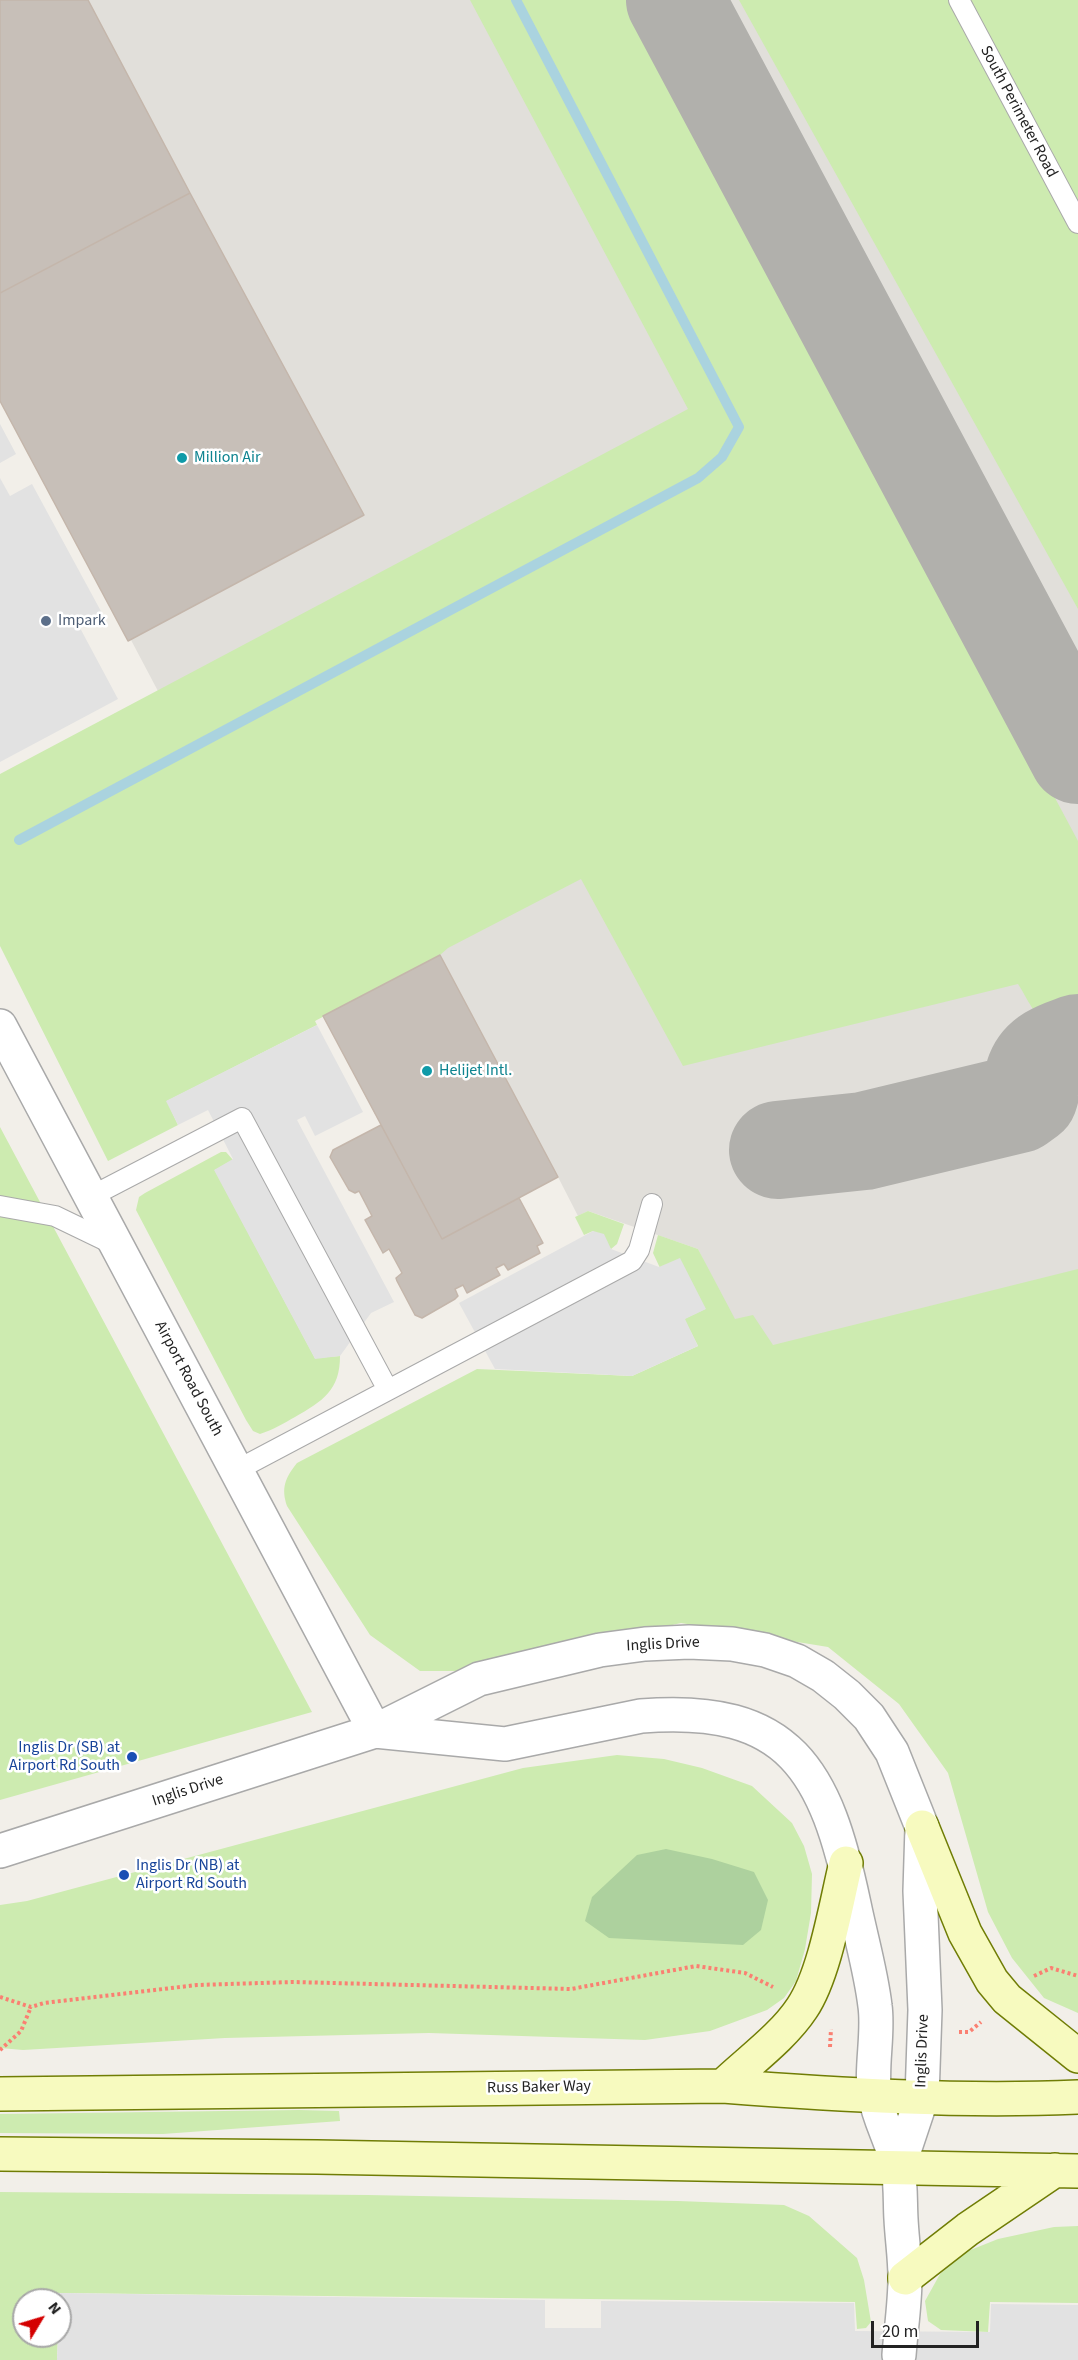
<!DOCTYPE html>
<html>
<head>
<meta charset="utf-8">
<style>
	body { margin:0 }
	#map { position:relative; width:1078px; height:2360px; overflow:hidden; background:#f2efe9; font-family:"Source Sans 3",sans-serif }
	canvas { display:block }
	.north { position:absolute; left:12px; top:2288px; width:60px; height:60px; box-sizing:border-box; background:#fff; border:2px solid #a7a7a7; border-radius:50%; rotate:52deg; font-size:16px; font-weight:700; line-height:24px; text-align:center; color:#222 }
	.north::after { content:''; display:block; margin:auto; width:21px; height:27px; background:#d40000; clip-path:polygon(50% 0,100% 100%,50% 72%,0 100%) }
	.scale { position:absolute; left:871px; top:2321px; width:108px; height:27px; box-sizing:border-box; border:3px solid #222; border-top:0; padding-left:8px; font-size:18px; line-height:21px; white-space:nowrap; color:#222; -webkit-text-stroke:4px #fff; paint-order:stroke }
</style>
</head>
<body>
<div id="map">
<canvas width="1078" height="2360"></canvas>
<div class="north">N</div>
<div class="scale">20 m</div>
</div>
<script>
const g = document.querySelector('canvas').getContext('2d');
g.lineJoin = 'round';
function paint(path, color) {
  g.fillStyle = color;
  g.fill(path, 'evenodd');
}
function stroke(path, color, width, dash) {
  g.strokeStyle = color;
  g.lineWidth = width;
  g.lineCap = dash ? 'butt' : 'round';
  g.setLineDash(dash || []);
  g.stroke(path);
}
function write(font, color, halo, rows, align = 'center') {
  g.font = font + ' "Source Sans 3",sans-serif';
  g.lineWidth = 5;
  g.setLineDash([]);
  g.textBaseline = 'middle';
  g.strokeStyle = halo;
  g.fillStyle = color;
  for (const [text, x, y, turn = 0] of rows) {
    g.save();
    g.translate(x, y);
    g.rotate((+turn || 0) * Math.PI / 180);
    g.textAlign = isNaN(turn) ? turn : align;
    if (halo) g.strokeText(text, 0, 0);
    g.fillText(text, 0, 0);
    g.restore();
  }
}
paint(new Path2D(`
	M0,0h1078v1957l-211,-359 -169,-349 -110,-38 -10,5 -20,-39 -116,62 -119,-223 5,-3 -197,-373 -3,1 -128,-240z`), '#e1dfda');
paint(new Path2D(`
	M470,0h159l449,841v175l-20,12c-21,-4 -29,-27 -40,-44l-335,82 -102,-187 -133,69 -8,7 -125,66 2,4 -150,76 11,24 -70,36 -108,-215v-172l688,-365z
	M739,0h339v609z
	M0,1127l312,585 -312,88z
	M221,1152h5l7,8 -18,10 100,188 25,-2c0,34 -17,45 -45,61 -11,6 -22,13 -35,17l-7,-3 -7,-11 -110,-210 3,-13 6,-4z
	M588,1211l36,13 -7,20 -6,5 -18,-18 -9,4 -9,-18z
	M658,1235l40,14 37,70 18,-4 20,30 305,-76v744l-34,-15 -32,-40 -24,-46 -40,-139 -49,-69 -71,-57 -147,-24 -213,48h-48l-50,-36 -83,-129c-6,-18 -2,-28 10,-43l180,-94 155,7 66,-30 -14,-27 21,-10 -45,-41 -7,-15z
	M617,1755l47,4 38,9 50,18 40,37 12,23 8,28 -1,39 -6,36 -9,32 -12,17 -17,12 -57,21 -65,9 -216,-7 -204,5 -202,12 -23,-2v-143l27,-4 496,-133z
	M299,2110l40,1 1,10 -177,13 -163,-1v-19z
	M0,2192l368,3 310,6 106,4 25,11 48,42 7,22 7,42 -5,6 -9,1 -2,-27 -796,-9 -1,7h-34v36h34l-1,24h-57z
	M1078,2226v77l-88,-1 -2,30 -47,-2 -13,-9 -3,-20 15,-27 23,-21 35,-14 56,-12z`), '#cdebb0');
paint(new Path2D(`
	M666,1849l46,10 42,13 14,28 -7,30 -18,15 -134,-7 -24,-17 7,-24 45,-42z`), '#add19e');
paint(new Path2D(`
	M0,424l16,30 -16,9z
	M0,478l10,18 22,-12 71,131 -23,13 38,71 -118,63z
	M317,1025l46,87 -48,24 -10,-20 -8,4 97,182 -23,11 -31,43 -25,3 -101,-189 19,-11 -25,-49 -30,15 -12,-24z
	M593,1231l11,3 7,15 48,18 21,-9 26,51 -21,10 13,27 -66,30 -137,-7 -36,-66z
	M58,2293l487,7v28h56v-27l253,2 1,28 133,1h2l1,-28 87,1v55h-1021l1,-24h2z`), '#e2e2e2');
stroke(new Path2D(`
	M19,840l679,-362 24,-21 17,-30 -223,-427`), '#aad3df', 10);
stroke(new Path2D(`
	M675,0l403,755
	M778,1150l86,-9 154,-37 11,-8c3,-8 3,-16 6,-24 7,-18 27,-23 43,-29`), '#b1b0ac', 98);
const building = new Path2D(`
	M0,0h88l102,193 -190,100z
	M190,193l174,322 -236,126 -128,-240v-108z
	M440,955l118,222 -116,62 -119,-223z
	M381,1125l61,114 77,-41 24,45 -6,3 3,7 -32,17 -4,-6 -8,4 4,7 -33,18 -4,-8 -8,4 3,7 -3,3 -33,19 -7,-3 -18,-34 -1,-3 6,-5 -13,-24 -6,4 -18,-33 7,-4 -13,-25 -4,2 -6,-3 -19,-33 3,-7z`);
paint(building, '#c7bfb8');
stroke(building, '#c4b6ab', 1.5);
const lane = new Path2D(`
	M959,0l119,223
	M90,1197l152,-79 146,272
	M0,1206l55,10 58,28
	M237,1470l395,-209 7,-11 13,-46`);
const street = new Path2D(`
	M0,1026l375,705
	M375,1731l130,13 136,-28c150,-12 185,55 213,188 7,34 17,68 21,102 4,28 -5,64 0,90 4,25 19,48 23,73 3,16 2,34 3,50 1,20 4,39 4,59 0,25 -4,51 -6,77
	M0,1851l375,-120 104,-52 121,-29 45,-6 44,-2 43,2 33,6 32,11 26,15 24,19 22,22 23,35 30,75 -2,64 5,119 -3,87 -24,72`);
const secondary = new Path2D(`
	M922,1827l43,106 27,48 15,18 71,57
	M723,2086c25,-24 60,-49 79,-78 23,-34 34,-104 44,-145
	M0,2094l723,-8c118,9 237,16 355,11
	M0,2154l317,3 761,14
	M905,2278l63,-49 87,-59`);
stroke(lane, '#a9a9a9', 22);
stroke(street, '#a9a9a9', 36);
stroke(secondary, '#707d05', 36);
stroke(new Path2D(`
	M1034,1976l17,-8 27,8
	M0,1997l31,10 13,-4 153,-18 96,-3 278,7 125,-23 49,7 28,14
	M959,2032h10l12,-10
	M830,2047l1,-18
	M0,2050l21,-19 10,-24`), '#fa8072', 4, [3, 3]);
stroke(lane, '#fff', 20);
stroke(street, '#fff', 33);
stroke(secondary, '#f7fabf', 33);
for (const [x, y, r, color] of [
	[182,458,6,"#0f9aa8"],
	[46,621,6,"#5c6f8a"],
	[427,1071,6,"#0f9aa8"],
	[132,1757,6,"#1a4fb4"],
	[124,1875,6,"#1a4fb4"]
]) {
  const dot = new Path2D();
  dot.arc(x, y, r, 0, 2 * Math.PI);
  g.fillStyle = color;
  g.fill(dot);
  stroke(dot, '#fff', 2);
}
write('16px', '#222', '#fff', [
	["South Perimeter Road",1018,112,62],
	["Airport Road South",188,1379,62],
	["Inglis Drive",663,1645,-3],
	["Inglis Drive",188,1791,-18],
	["Inglis Drive",923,2051,-88],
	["Russ Baker Way",539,2088,-1]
]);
write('16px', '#0d838f', '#fff', [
	["Million Air",194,458],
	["Helijet Intl.",439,1071]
], 'left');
write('16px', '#4e5e75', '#fff', [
	["Impark",58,621]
], 'left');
write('16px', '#164399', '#fff', [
	["Inglis Dr (SB) at",120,1748],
	["Airport Rd South",120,1766],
	["Inglis Dr (NB) at",136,1866,"left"],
	["Airport Rd South",136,1884,"left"]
], 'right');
</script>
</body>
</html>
